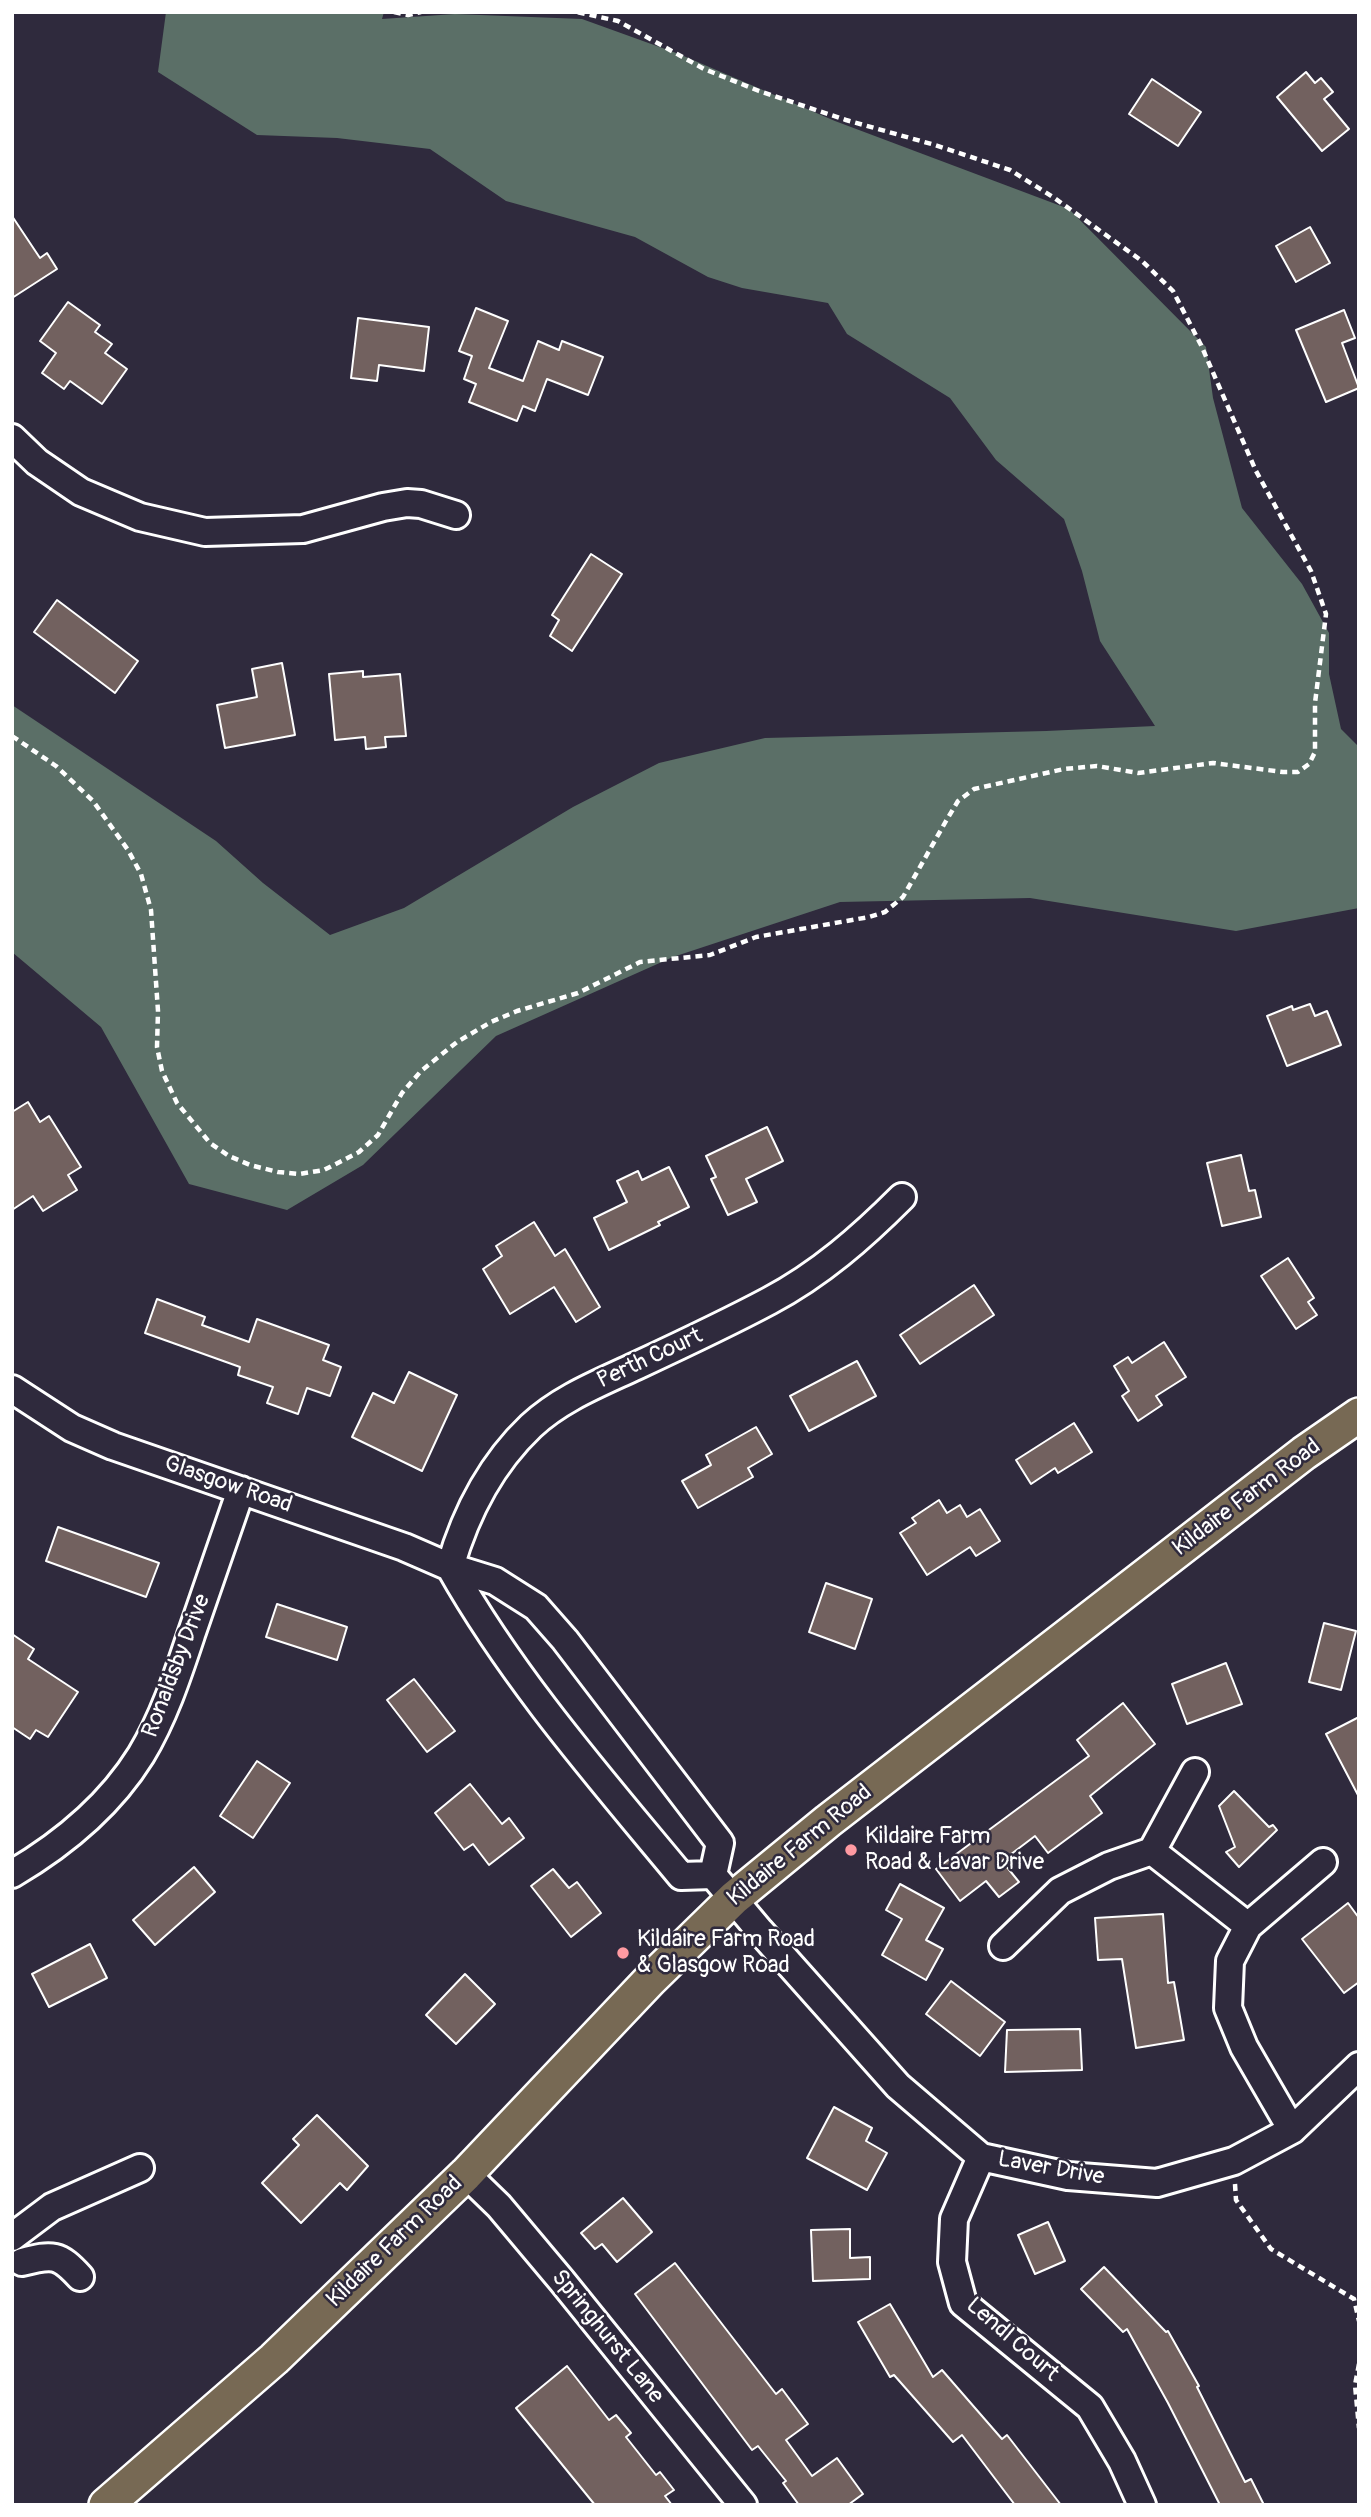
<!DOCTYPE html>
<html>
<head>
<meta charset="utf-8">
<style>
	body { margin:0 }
	#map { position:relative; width:1371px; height:2517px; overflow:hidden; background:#2f2a3d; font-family:Pangolin,sans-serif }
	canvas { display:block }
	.frame { position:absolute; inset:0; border:14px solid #fff; pointer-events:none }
</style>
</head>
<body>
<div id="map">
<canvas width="1371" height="2517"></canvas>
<div class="frame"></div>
</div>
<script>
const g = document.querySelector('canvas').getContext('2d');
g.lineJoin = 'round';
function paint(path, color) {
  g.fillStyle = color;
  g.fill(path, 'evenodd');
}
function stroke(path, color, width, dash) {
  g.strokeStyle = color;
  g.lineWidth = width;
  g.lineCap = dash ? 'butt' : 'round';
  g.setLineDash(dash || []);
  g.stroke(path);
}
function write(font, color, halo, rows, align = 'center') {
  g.font = font + ' Pangolin,sans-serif';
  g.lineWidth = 5;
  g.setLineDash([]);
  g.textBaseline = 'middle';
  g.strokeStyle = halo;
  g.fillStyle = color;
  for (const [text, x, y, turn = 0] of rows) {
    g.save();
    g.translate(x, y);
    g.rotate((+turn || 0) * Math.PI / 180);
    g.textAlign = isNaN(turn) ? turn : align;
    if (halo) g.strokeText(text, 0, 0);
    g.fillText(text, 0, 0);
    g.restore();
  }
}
paint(new Path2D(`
	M166,12h218l-2,7 73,-5 127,5 97,35 156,67 234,88 137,138 7,51 29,110 60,76 27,49v41l12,55 18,18v161l-123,23 -206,-33 -190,4 -167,55 -177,79 -133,129 -76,45 -98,-26 -88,-157 -89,-75v-247l204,136 47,42 67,52 74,-27 169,-101 86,-44 106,-25 281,-7 109,-5 -55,-85 -18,-70 -18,-52 -68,-59 -46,-62 -103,-64 -19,-31 -86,-15 -34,-11 -73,-40 -129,-36 -76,-52 -93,-11 -80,-3 -99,-63z`), '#5b6f67');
const building = new Path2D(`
	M1306,72l9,11 6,-5 12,14 -9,7 25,30 -27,22 -45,-54z
	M1152,79l49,33 -23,34 -49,-32z
	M12,216l28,42 7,-5 10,16 -45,29z
	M1310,227l20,36 -34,19 -20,-36z
	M68,302l32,23 -5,7 17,12 -7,9 22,16 -25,35 -32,-23 -6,8 -22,-16 14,-20 -16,-12z
	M476,308l32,13 -19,47 34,13 15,-40 21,9 3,-9 41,16 -15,38 -41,-16 -12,32 -12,-5 -6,15 -48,-19 7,-18 -12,-5 8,-23 -13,-5z
	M1344,310l11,28 -13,5 17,45 -33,14 -30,-72z
	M358,318l71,9 -5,44 -45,-6 -2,16 -26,-3z
	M591,554l31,20 -50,77 -22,-15 9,-16 -7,-5z
	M57,600l81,61 -23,32 -81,-61z
	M282,663l13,72 -70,13 -8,-43 40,-8 -5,-28z
	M363,671v6l37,-3 6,62 -21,1 1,10 -20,2 -1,-12 -30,3 -6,-66z
	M1310,1004l5,12 12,-5 14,34 -54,21 -20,-50 25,-10 1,4z
	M28,1102l12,20 9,-6 32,51 -13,8 9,15 -34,21 -10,-15 -21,14v-98z
	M767,1127l16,34 -37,18 11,23 -29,13 -17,-36 5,-2 -10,-21z
	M1241,1155l8,36 6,-1 6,27 -39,9 -15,-63z
	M669,1167l20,40 -31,15 2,3 -51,25 -15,-32 33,-16 -10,-21 21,-10 4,9z
	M534,1222l21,34 10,-7 35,58 -24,15 -22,-35 -44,27 -27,-45 19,-13 -6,-10z
	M1288,1258l26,40 -6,4 9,13 -21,14 -35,-53z
	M974,1285l20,30 -74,49 -20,-29z
	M157,1299l48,18 -3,8 47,17 8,-23 72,26 -6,15 18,7 -11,29 -23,-8 -9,26 -31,-11 6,-16 -35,-12 2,-8 -95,-34z
	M1164,1342l22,35 -30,19 6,9 -24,16 -16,-25 7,-5 -15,-25 14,-9 4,6z
	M857,1361l19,35 -67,35 -19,-35z
	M409,1372l48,23 -35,76 -70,-34 21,-44 21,10z
	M1074,1423l18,29 -34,21 -3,-5 -24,16 -15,-24z
	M756,1427l16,27 -24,14 5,9 -55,31 -16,-27 29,-16 -5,-10z
	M939,1500l8,13 13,-8 7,12 13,-8 20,32 -24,15 -6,-9 -43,28 -27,-42 16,-10 -4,-5z
	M58,1527l101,36 -13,34 -100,-36z
	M826,1583l46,16 -17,50 -46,-17z
	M277,1604l70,23 -10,33 -71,-23z
	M1324,1623l32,8 -15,59 -32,-8z
	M12,1634l22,15 -6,10 50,33 -30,45 -12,-7 -6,9 -18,-12z
	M1226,1663l16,41 -55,20 -15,-40z
	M414,1679l41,52 -28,21 -40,-52z
	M1123,1703l32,41 -65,52 12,17 -54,40 -13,-17 -33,25 17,21 -20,15 -13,-16 -26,20 -24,-32 153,-113 -12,-16z
	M1359,1717v80l-33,-63z
	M257,1761l33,22 -37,55 -33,-22z
	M470,1784l32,40 7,-6 15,20 -35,27 -16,-21 -9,6 -29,-37z
	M1234,1791l35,36 4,-2 4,5 -38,37 -13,-15 9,-5 -16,-41z
	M194,1867l21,25 -60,53 -22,-25z
	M553,1869l16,19 8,-6 24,31 -30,24 -40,-51z
	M900,1884l44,24 -18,32 17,9 -17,31 -44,-25 20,-36 -16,-9z
	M1348,1903l11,15v64l-15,11 -42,-54z
	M1163,1914l5,69 6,-1 10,58 -48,8 -14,-89 -24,1 -3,-42z
	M90,1944l17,34 -58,29 -17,-33z
	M465,1974l30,30 -39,40 -30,-29z
	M951,1981l54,41 -25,34 -54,-42z
	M1080,2029l2,41 -77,2 2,-42z
	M834,2107l38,21 -6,13 21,12 -20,37 -60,-32z
	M317,2115l51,51 -21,24 -7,-7 -39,40 -39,-40 37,-38 -6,-6z
	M623,2198l29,34 -35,30 -15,-18 -7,5 -14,-16z
	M1048,2222l17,39 -30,13 -17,-39z
	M850,2229v29l20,-1v22l-57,2 -2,-51z
	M675,2263l101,131 6,-5 26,35 -22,16 26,36 25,-18 26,36 -15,11h-49l-16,-22 3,-2 -28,-35 -6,4 -117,-156z
	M1104,2267l62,65 2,-1 31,55 -2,1 48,95 6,-3 13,26h-44l-52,-102 -41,-74 -4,3 -42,-43z
	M890,2304l43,73 9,-7 60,69 5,-4 54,70h-46l-53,-70 -9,7 -59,-67 -4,2 -32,-55z
	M567,2366l42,54 7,-5 15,18 -5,4 30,38 4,-3 14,18 -9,6 7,9h-77l-79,-97z`);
paint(building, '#72615f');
stroke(building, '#fff', 2);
const minor = new Path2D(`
	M12,438l25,24 44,30 59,25 65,15 98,-3 80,-22 24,-4 14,1 35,11
	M12,1389l60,39 41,18 291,101 46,20 45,14 41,26 29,33 155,203 -7,32
	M450,1567c63,112 149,210 231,309l32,-1 47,56 138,155 83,71 87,19 89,7 77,-22 58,-31 67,-64
	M450,1567c15,-52 41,-103 81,-141 30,-28 69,-43 105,-60 45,-21 90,-42 133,-65 51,-27 93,-64 133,-104
	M1152,1851l43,-79
	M12,1874c51,-30 98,-69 129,-119 23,-38 37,-81 51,-123 17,-48 33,-95 49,-142
	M1003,1946l57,-55 49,-25 43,-15 96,75
	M1292,2130l-48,-83 -16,-39 2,-47 18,-35 75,-64
	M981,2157l-27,62 -2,43 11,41 127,104 32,54 20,44
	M466,2174l33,32 63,75 181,224
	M12,2237l40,-30 88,-39
	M22,2262c31,-8 37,-8 58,15`);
const major = new Path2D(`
	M106,2505l168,-146 192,-185 184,-194 84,-82 94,-77 476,-368 55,-38`);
stroke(minor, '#fff', 32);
stroke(major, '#fff', 38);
stroke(new Path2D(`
	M394,12l14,3 13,-3
	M12,736l44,30 37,35 35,49 13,24 10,36 7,101 -1,36 5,24 15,32 33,40 19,13 21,9 28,7 21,2 25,-4 35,-18 19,-17 24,-42 19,-22 36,-29 34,-20 26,-11 61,-18 62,-31 70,-7 46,-18 113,-20 16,-5 18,-15 43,-76 12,-20 16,-12 90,-20 33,-3 41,7 75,-10 70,9h15l11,-8 6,-12v-49l11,-89 -15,-43 -55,-100 -55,-126 -28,-54 -31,-30 -89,-64 -43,-27 -75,-25 -89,-25 -87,-29 -55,-22 -86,-48 -41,-9
	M1235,2184l1,16 35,49 83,50 5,22
	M1359,2364l-4,21 4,43`), '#fff', 4.5, [7, 5]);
stroke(minor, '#2f2a3d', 26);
stroke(major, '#776954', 33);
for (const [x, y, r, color] of [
	[851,1850,7,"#ff9aa2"],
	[623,1953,7,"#ff9aa2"]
]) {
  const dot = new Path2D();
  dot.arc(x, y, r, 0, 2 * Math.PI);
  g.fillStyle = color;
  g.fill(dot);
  stroke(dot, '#2f2a3d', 2.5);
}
write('23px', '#fff', '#2f2a3d', [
	["Perth Court",650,1359,-25],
	["Glasgow Road",228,1485,19],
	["Kildaire Farm Road",1247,1498,-37],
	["Ronaldsby Drive",177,1666,-69],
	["Kildaire Farm Road",800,1846,-39],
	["Laver Drive",1051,2169,10],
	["Kildaire Farm Road",395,2242,-44],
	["Springhurst Lane",607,2337,51],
	["Lendl Court",1012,2340,41]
]);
write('23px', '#fff', '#2f2a3d', [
	["Kildaire Farm",865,1837],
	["Road & Lavar Drive",865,1863],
	["Kildaire Farm Road",637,1940],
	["& Glasgow Road",637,1966]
], 'left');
</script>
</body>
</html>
